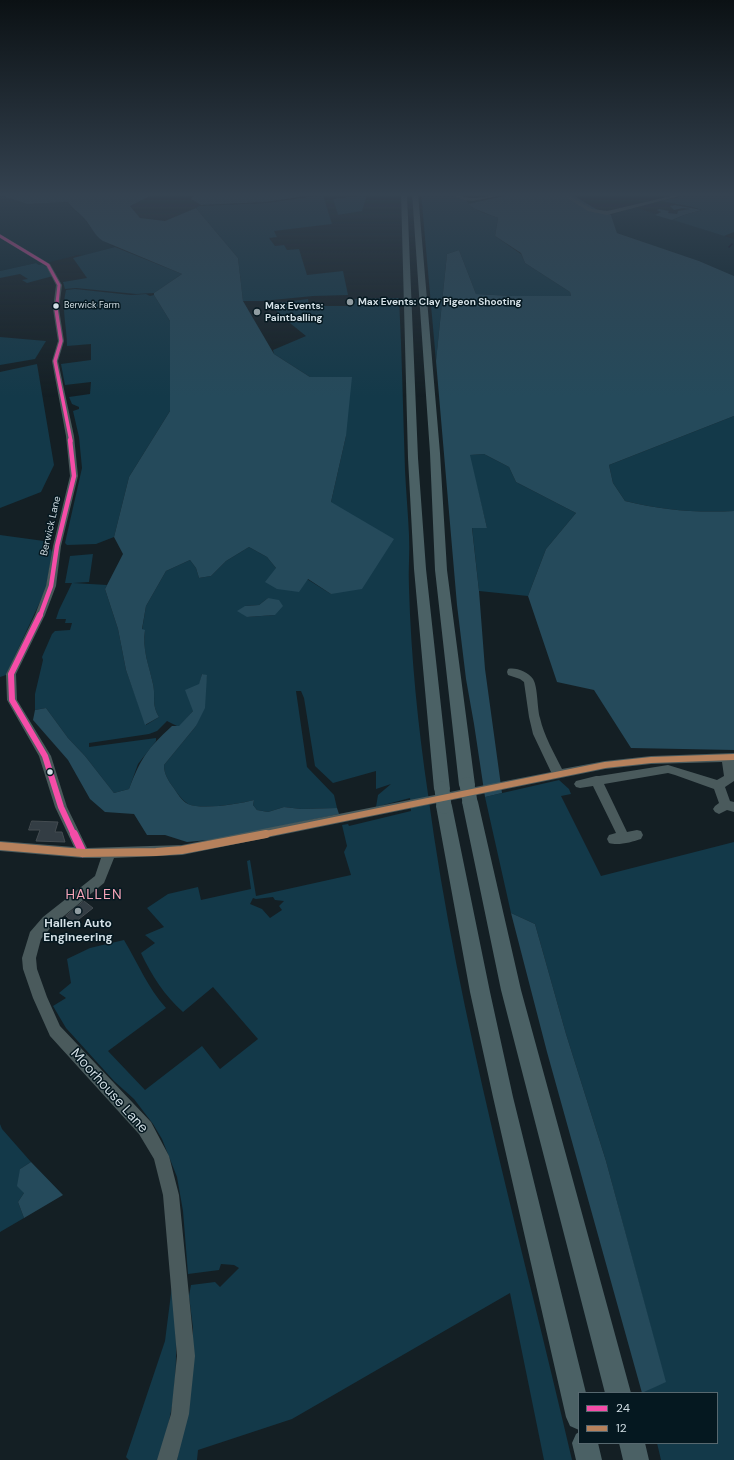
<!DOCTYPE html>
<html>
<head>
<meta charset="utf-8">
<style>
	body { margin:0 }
	#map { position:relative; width:734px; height:1460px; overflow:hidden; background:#141f24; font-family:"DM Sans",sans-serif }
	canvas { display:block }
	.legend { position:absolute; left:578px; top:1392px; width:140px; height:52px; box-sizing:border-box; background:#051820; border:1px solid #57686f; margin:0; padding:5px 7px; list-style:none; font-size:12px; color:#d3dfe5 }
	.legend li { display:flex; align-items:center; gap:8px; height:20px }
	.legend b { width:20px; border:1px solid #57686f }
</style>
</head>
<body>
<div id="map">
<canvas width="734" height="1460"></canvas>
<ul class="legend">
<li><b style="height:5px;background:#f54da8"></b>24</li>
<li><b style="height:5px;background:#b6815c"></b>12</li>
</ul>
</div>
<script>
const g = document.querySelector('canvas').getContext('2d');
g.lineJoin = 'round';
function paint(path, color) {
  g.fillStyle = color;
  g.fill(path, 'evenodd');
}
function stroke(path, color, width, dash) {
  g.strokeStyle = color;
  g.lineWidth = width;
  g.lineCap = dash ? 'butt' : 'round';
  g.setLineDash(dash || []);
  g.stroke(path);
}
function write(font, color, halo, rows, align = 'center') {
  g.font = font + ' "DM Sans",sans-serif';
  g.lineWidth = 3;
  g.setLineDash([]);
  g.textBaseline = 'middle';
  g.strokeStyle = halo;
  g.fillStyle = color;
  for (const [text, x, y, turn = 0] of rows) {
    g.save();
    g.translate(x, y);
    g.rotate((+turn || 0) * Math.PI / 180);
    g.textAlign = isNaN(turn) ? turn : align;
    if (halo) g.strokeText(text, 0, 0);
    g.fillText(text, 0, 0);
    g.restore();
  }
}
paint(new Path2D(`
	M0,195l27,9 41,-2 4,6 10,8 17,22 16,9 -32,9 -5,-1 -39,10 -3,-2 -36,8z
	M634,207l100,32v37l-35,-15 -82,-28 -6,-18z`), '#0b2631');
paint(new Path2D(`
	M421,193h27l19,8c5,10 22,13 31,17l-3,18 26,18 4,9 45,29 1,4h-59l-36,-2 -17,-44 -12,4 -11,107z
	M696,193h38v39l-10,4 -51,-16 11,-5 18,-5 -10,-3 -31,-6z
	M323,195l9,29 -58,7 3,6 -8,1 6,8 9,-1 3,5 12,-1 8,26 36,-4 5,24 -35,1 -51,5h-19l-5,-43 -42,-50 3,-2 67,-3z
	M367,195l-5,16 -24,4 -5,-16z
	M115,247l67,27 -28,19 -18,1 -60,-6 -11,1 -2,-7 24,-4 -14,-20z
	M36,263l3,2 3,-1 5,3 6,9 -26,7 -5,-3 6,-1 -8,-5 -20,4v-7z
	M75,289l56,6 15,-1 4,2 4,-1 16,26v90l-41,66 -15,60 -18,7 -29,1 -2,-2 17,-75 -3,-31 -6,-26 6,-2v-2l-7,-3 -3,-7 21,-3 1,-12 -26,3 -4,-21 30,-4v-16l-24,2c0,-20 -6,-36 -1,-56z
	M399,298c3,57 4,114 6,172 1,21 3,43 4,65 1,17 -1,35 0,53 2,69 9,138 19,206 30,225 93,445 144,666h-28l-34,-167 -218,126 -94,31 -1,10h-20l16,-89v-43l-4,-32 2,-11 24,-3 5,5 19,-19 -5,-3 -13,-1 -2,6 -31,4 -5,-63 -6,-34 -15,-38 -9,-15 -19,-25 -20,-18 -48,-53 -13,-22 13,-8 -7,-5 12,-10 -4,-24 23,-11 34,-8c14,23 23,47 42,68l-58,43 37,39 57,-44 18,23 38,-30 -45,-52 -30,25c-19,-17 -31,-36 -42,-59l14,-10 -10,-8 19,-8 -17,-19 21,-14 30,-7 3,13 50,-11 -4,-28 3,-1 6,36 95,-21 -7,-23 3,-6 -5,-21 6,-1 1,2 62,-15 -1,-13 -34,9 2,-12 13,-11 -15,5v-18l-43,12 -18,-17 -11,-68 -3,-7h-5l11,76 27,28 3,13 -36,1 -17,-2 -16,5 -11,-2 -4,-5 1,-5c-15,4 -53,10 -66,4 -6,-4 -11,-11 -15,-17 -5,-7 -9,-13 -9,-22l32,-39 11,-50 -5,-2 -9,37 -14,16 -12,-6 -10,10 -8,3 -60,9v4l67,-9v3l-18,23 -9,25 -15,4 -29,-37 -17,-18 -22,-30 -11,2v-16l8,-34 -1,-3 10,-23 3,-3 15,-1 2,-7h-7l1,-4h-10l3,-9 13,-27h-7l5,-27 23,-2 -4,28 -16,1 34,2 -2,4 13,40 8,41 20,55 13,-8c-8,-14 -3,-19 -6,-33 -4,-19 -11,-34 -8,-53l-3,-1 4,-24 20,-35 24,-11 6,8 3,10 12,-2 15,-15 23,-14 18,10 9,11 31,11 24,15v-92l15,-66 -7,-59h-29l-36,-23 -1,-4 33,-14 -26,-21 -9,-11 37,-5 1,7h44l2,-7zM268,598l7,17 -28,2 -2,-11 14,-1zM273,897l2,3 9,1 -5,5 3,4 -12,8 -8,-9 -12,-5 3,-6 3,1z
	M0,337l46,4 -11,18 -35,6z
	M37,364l17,101 -13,27 -41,16v-136z
	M734,416v95c-37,2 -73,-1 -109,-10l-12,-18 -4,-18z
	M484,454l25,13 7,15 60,31 -30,36 -18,47 -49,-5 -7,-64 15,1 -18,-73z
	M0,535l44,6 3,2 5,9 -6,37 -40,86 -6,2z
	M559,780l10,9 2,5 -10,2 40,80 133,-34v618h-73l-4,-17h60v-50h-75l23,-12 -59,-220 -40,-127 -31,-110 -24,-11 -26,-116z
	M0,1124l2,5 29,33 -11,7 4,24 -6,9 6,16 -24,14z
	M173,1278c1,33 5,67 2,101 -1,28 -9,54 -16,81h-30l-3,-3 39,-116z`), '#133949');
paint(new Path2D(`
	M0,193h156l-26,13 10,12 25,3 31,-13 42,50 5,43 31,53 36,23h42l-6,59 -15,66 63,37 -32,50 -31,5 -23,-15 -9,13 -22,-3 -12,-7 11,-14 -9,-11 -18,-10 -23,14 -15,15 -12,2 -3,-10 -6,-8 -24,11 -20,35 -4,23 3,1c-3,20 4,35 8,54 3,14 -2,19 6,33l-14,8 -19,-55 -8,-41 -13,-40 18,-35 -9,-17 15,-60 41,-66v-90l-16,-26v-2l28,-19 -79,-33c-9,-5 -13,-18 -21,-25 -5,-5 -10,-8 -14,-14l-41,2 -27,-9z
	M169,193h156l-59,9 -65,3 -10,-6 2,-3z
	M517,193h52l27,16 10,3 5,3 6,18 82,28 35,15v140l-125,49 4,18 12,18c36,9 72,12 109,10v239l-103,-2 -37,-58 -37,-8 -29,-86 18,-47 30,-36 -60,-31 -7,-15 -25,-13 -14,1 17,73h-15l7,63 6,78 17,124 -17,4 -11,-73 -8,-45 -9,-74 -21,-244 11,-107 12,-4 17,44 36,2h59l-1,-4 -45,-29 -4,-10 -26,-17 3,-18 -23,-9 -7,-5z
	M675,205l27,5 -18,5 -12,5 -17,-5 6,-3 -4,-2 2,-1 10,2 -1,2 9,1 1,-3 12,-2 -7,-1 -9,2 -4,-4z
	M268,598l11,2 4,6 -8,9 -28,2 -10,-6 8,-5 14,-1z
	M202,674l5,1 -2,33 -9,18 -32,39c0,9 4,15 9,22 4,6 9,14 15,17 14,6 51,0 66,-4l-1,5 4,5 11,2 16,-5 17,2 36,-1 2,6 -120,25 -32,3 -22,-7h-18l-13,-21 -29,-2 -15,-13 -22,-39 -35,-40 2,-10 11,-2 22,30 17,18 29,37 15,-4c12,-31 18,-40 43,-63h7l14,-15 -8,-21 14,-6z
	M511,913l24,11 31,110 40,127 60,221 -24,11 -95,-341z
	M31,1162l32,33 -39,23 -6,-16 6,-9 -7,-7 3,-17z`), '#254a5b');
stroke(new Path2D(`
	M729,247l3,-3`), '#07061e', 1.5);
const building = new Path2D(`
	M32,821l26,1 -3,10h7l3,10 -29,-1 4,-11h-11z
	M84,901l9,7 -19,15 -8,-7z`);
paint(building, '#333d44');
stroke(building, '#444c51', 1);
paint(new Path2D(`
	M326,193h12l-11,2 -2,-1z
	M448,193c9,0 16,5 24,5 14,0 28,-6 41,-5l-40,8 -10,-1z
	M559,193h5l28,16 15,2 77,-18h7l-84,22 -19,-4z
	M0,234l50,30 12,21 -3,24 5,32 -6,20 16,75 4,40 -17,70 -5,40 -11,29 -29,59 1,26 34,56 16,51 20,41 95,-3 369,-73 -18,-38 -4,-17 -5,-35 -4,-3 -12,-4 -1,-3 1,-3c8,-2 20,3 25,10 5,8 4,29 7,39 4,18 14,35 22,51l43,-8 46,-5 83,-3v28l-9,6 5,14 4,1v10l-7,-2 -8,4 -4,-2 -2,-3 2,-3 4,-3 -5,-14 -39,-14 -7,-2 -64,11 23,48 10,-2 4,1 2,4 -2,4c-9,3 -23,7 -32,4l-2,-4 2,-4 7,-2 -23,-47 -13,2 -4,-1 -2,-3 2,-3 20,-5h3l69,-11 49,15 7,-4 -2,-14 -71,2 -46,5 -423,86 -68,3 -10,25 -51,42 -12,14 -5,19 1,11 10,28 13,29 91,96 18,34 10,39 16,161 -6,58 -12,46h-20l14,-46 6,-58 -14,-161 -9,-36 -15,-25 -89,-98 -17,-38 -10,-29 -1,-11 8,-26 13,-15 52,-41 6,-18h-18l-83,-7v-10l74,6 -19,-40 -16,-51 -32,-56 -1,-26 29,-59 11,-29 7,-40 17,-70 -4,-40 -14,-75 6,-20 -5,-32 3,-24 -10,-19 -46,-28z`), '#4a5a5c');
paint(new Path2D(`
	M401,193h6l11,265 8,111 24,220 -2,4 -6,2 -6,-2 -2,-4 -20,-220 -6,-111z
	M412,193h6l22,260 7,117 28,215 -2,4 -6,2 -6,-2 -2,-4 -24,-215 -5,-117z
	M470,796l6,2 2,4 43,188 110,403h-26l-104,-403 -39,-188 2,-4z
	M444,800l6,1 2,5 38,186 23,105 73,296h-7v37l-9,-4 -4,-9 -73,-320 -23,-105 -34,-186 2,-5z
	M579,1432v11h19l4,17h-26l-4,-17 4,-9z
	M619,1443h26l4,17h-26z`), '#4b6165');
stroke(new Path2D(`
	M467,785l3,17
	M442,789l2,17`), '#4b6165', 15);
stroke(new Path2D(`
	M0,236l48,29 11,20 -2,18`), '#f54da8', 3);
stroke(new Path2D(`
	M57,302l-1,7 5,32 -6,20 16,80`), '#f54da8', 3.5);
stroke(new Path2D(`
	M40,616l11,-30 6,-40 17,-70 -4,-36`), '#f54da8', 4.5);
stroke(new Path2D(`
	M40,615l-29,59 1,26 33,56 16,51 13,28`), '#f54da8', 6);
stroke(new Path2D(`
	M74,834l9,19`), '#f54da8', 8);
stroke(new Path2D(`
	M261,835l344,-70 46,-5 83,-3`), '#b6815c', 6);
stroke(new Path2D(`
	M0,846l83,7 73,-1 26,-2 84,-16`), '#b6815c', 8);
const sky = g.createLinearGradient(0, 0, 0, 397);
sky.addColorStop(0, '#0b1114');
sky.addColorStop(0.49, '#344250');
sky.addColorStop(1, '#34425000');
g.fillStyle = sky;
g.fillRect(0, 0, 734, 397);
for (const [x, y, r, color] of [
	[350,302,4,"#909ca1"],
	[56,306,3.5,"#d3dfe5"],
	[257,312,4,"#909ca1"],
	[50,772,3.5,"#d3dfe5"],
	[78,911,4,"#909ca1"]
]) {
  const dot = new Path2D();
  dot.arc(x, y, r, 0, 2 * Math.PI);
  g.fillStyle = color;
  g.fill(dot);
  stroke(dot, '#051820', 1.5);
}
write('9px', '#d3dfe5', '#051820', [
	["Berwick Farm",64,306]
], 'left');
write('bold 10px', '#d3dfe5', '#051820', [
	["Max Events: Clay Pigeon Shooting",358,302],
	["Max Events:",265,306],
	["Paintballing",265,318]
], 'left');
write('10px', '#d3dfe5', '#051820', [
	["Berwick Lane",51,526,-77]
]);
write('bold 12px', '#d3dfe5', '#051820', [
	["Hallen Auto",78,924],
	["Engineering",78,938]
]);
g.letterSpacing = '1px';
write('14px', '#f7a4b8', '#051820', [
	["HALLEN",94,895]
]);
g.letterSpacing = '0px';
write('14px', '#d3dfe5', '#051820', [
	["Moorhouse Lane",109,1091,48]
]);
</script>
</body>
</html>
